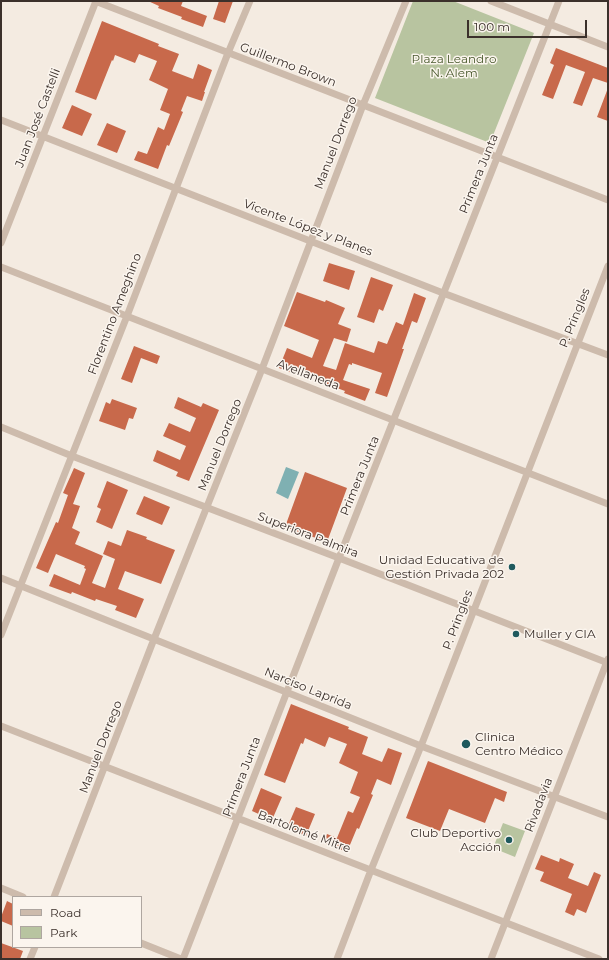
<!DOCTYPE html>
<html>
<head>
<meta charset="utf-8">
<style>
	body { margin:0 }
	#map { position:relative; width:609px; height:960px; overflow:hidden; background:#f4ebe1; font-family:Montserrat,sans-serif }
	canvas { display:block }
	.frame { position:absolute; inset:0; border:2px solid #3b302b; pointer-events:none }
	.legend { position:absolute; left:12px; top:896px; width:130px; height:52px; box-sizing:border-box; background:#fbf5ee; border:1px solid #aea6a0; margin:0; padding:5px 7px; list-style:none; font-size:12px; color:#3b302b }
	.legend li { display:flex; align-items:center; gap:8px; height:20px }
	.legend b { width:20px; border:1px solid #aea6a0 }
	.scale { position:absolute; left:467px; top:20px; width:120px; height:18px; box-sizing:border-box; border:2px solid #3b302b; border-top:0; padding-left:5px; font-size:12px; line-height:14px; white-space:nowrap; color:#3b302b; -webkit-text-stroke:3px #fbf5ee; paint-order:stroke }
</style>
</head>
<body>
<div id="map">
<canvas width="609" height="960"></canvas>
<div class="frame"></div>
<ul class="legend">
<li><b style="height:5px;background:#cdbbac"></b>Road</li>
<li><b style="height:11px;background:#b8c4a0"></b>Park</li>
</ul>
<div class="scale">100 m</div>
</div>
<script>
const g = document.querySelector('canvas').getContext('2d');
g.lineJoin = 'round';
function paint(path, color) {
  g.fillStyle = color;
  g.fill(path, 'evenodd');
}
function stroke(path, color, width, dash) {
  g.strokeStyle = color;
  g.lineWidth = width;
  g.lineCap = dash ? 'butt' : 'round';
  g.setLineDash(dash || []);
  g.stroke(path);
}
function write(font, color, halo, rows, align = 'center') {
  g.font = font + ' Montserrat,sans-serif';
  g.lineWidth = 3;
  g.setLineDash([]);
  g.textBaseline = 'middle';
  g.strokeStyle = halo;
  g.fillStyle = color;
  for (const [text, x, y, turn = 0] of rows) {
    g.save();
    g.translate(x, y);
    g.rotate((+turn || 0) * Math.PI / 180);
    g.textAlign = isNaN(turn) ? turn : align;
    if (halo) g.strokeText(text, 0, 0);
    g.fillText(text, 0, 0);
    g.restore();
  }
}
paint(new Path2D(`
	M413,1h40l81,32 -44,110 -115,-45z
	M503,823l22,8 -10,26 -22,-9z`), '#b8c4a0');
paint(new Path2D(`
	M286,467l13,5 -11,27 -12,-6z`), '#7fb0b2');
paint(new Path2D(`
	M148,1h35l-2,5 26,10 -4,11 -22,-8 1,-2 -24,-9 1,-2z
	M219,1h14l-8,22 -12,-4z
	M102,21l57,23 -1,2 21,8 -7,17 21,8 5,-15 14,6 -8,22h1l-3,9 -15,-5 -6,15 2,1 -14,34 -2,-1 -9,24 -24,-9 4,-9 9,3 11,-27 6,3 6,-16 -10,-4 8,-21 -19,-9 8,-19 -18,-7 -4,9 -20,-8 -2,6 -1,-1 -16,40 -21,-8z
	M556,48l52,20v15l-15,-5 -11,28 -9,-3 12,-31 -19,-7 -13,34 -11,-4 12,-30 -4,-2z
	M608,88v33l-11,-4z
	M72,105l20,9 -10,22 -20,-8z
	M107,123l19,8 -9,22 -20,-8z
	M329,263l26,8 -6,19 -26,-9z
	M371,277l22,8 -10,26 -4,-2 -5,14 -17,-6z
	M297,292l28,10 1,-2 19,8 -7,16 13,5 -4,13 -13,-4 -11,28 13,4 9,-27 29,10 4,-12 9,3 9,-22 7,3 11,-32 12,5 -9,25 -5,-2 -10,28h2l-17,48 -12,-4 7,-20 -30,-10v2l-3,-1 -6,16 27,9 -5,12 -21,-8 1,-2 -24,-9 1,-2 -21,-9 -1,5 -21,-8 8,-20 25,10 7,-18 -35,-14z
	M134,346l26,10 -3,8 -16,-6 -9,25 -11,-4z
	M178,397l23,10 2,-4 16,7 -30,71 -13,-5 2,-4 -25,-11 4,-11 23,10 6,-14 -23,-10 6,-13 21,9 6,-14 -22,-10z
	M112,399l25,9 -4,11 -4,-1 -4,12 -26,-9 7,-19 4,2z
	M74,468l11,5 -12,31 7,2 -8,22 8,4 -5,12 28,12 -11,27 13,5 10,-29 -12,-5 5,-13 13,5 6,-16 20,7 -1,2 29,11 -14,34 -36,-13 -7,18 26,10 -8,19 -21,-8 2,-4 -21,-7 -1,2 -23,-9 -1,2 -22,-8 5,-12 26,11 6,-16 -2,-1 1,-2 -29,-12 -8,19 -12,-5 20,-46 2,1 10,-28 -5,-2z
	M305,472l42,16 -20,54 -42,-15z
	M107,481l21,9 -16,39 -16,-7 5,-13 -4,-2z
	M144,496l26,11 -8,18 -26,-11z
	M291,704l58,23 -1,2 20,8 -6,17 20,8 6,-14 14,5 -11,32 -14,-6 -6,15 2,1 -14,34 -2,-1 -10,24 -23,-9 3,-9 10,4 11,-27 5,2 7,-16 -10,-4 8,-21 -19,-9 8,-19 -18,-7 -4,10 -20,-9 -2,6 -2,-1 -16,40 -21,-8z
	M428,761l79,31 -3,10 -9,-4 -10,25 -36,-14 -9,22 -34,-13z
	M261,788l21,9 -10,23 -20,-9z
	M296,807l19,7 -9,22 -19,-8z
	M541,855l18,7 1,-4 14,6 -6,14 20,8 6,-14 7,3 -15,38 -9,-4 -3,7 -9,-4 7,-18 -32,-13 4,-9 -9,-3z
	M7,901l6,3v22l-12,-5v-4z
	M1,943l22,8 -3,8h-19z`), '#c8694b');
stroke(new Path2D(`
	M95,1l513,199
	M491,1l117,46
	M1,120l442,173 165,62
	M1,243l95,-242
	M1,267l607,237
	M1,427l71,29 267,102 269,105
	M1,578l420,168 187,71
	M1,635l126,-319 101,-263 22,-52
	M1,726l598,233
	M1,888l22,9
	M54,897l100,-258 108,-270 101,-264 43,-104
	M141,943l40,16
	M30,959l5,-12
	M183,959l156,-401 220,-557
	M337,959l34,-89 50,-124 187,-480
	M491,959l117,-300`), '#cdbbac', 7);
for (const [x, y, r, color] of [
	[512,567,4,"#1f5a5e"],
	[516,634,4,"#1f5a5e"],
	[466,744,5,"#1f5a5e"],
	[509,840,4,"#1f5a5e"]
]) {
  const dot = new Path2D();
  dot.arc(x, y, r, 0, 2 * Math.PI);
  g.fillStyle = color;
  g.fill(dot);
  stroke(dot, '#fbf5ee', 1.5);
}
write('12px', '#4a5a2e', '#fbf5ee', [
	["Plaza Leandro",454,59],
	["N. Alem",454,73]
]);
write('12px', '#3b302b', '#fbf5ee', [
	["Guillermo Brown",288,65,21],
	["Juan José Castelli",38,118,-69],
	["Manuel Dorrego",336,143,-69],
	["Primera Junta",479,174,-68],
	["Vicente López y Planes",308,228,21],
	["Florentino Ameghino",115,314,-69],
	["P. Pringles",575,318,-68],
	["Avellaneda",308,375,21],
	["Manuel Dorrego",220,445,-68],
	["Primera Junta",360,476,-68],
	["Superiora Palmira",308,535,21],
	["P. Pringles",458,620,-69],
	["Narciso Laprida",308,689,22],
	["Manuel Dorrego",101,747,-69],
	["Primera Junta",242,777,-69],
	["Rivadavia",539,805,-69],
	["Bartolomé Mitre",304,832,21]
]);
write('12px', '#3b302b', '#fbf5ee', [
	["Unidad Educativa de",504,560],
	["Gestión Privada 202",504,574],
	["Muller y CIA",524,634,"left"],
	["Clinica",475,737,"left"],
	["Centro Médico",475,751,"left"],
	["Club Deportivo",501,833],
	["Acción",501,847]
], 'right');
</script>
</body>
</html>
